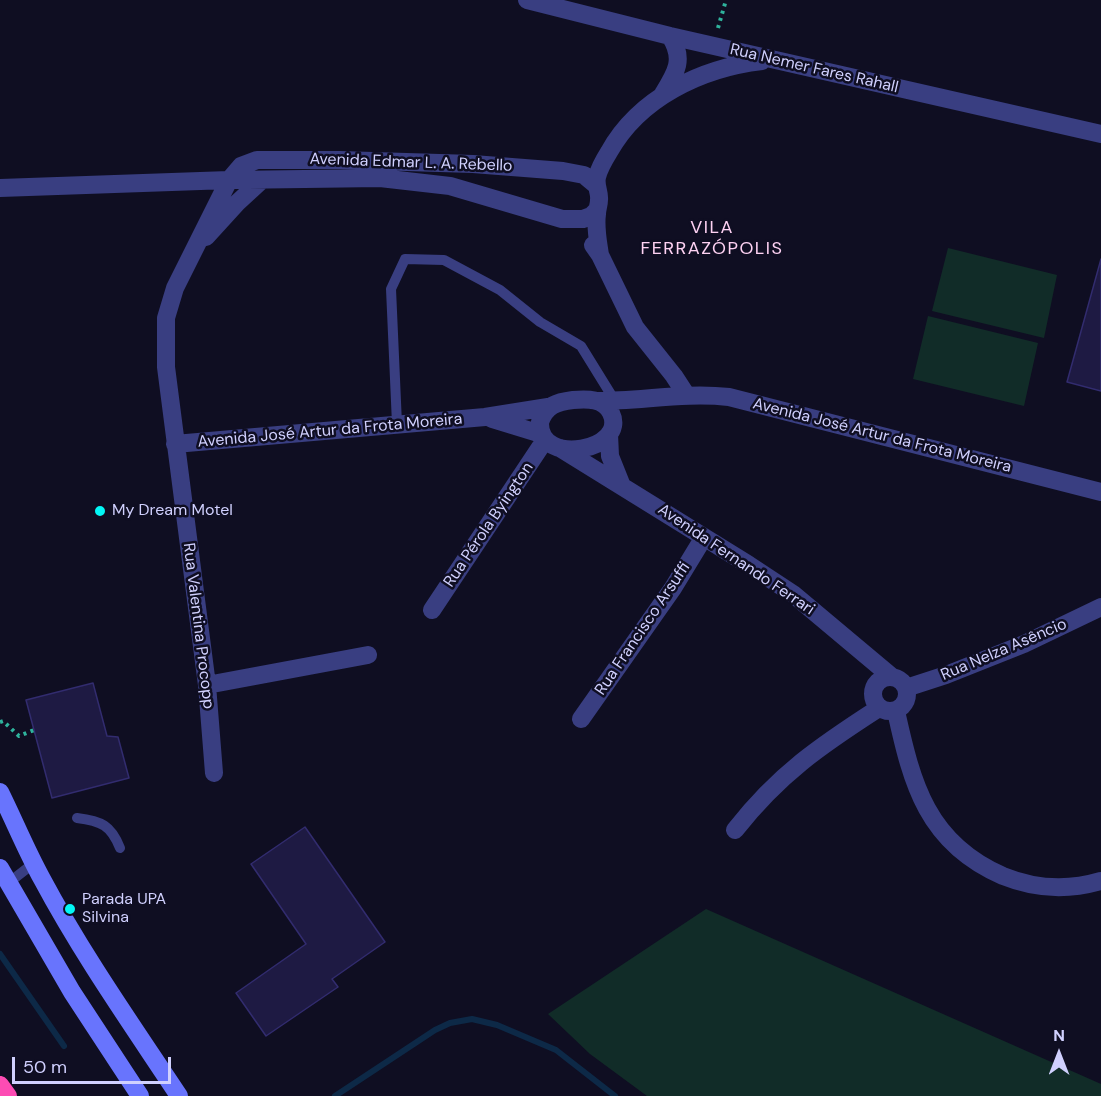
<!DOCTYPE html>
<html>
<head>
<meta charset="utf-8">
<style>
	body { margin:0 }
	#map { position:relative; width:1101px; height:1096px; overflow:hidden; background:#0f0e22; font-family:"DM Sans",sans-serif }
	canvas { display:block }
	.north { position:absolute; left:1029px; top:1024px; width:60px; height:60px; -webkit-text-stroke:4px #0f0e22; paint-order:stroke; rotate:0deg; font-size:16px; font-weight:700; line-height:24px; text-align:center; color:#d0d0fe }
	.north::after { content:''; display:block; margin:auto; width:21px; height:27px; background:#d0d0fe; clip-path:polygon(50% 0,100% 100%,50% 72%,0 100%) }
	.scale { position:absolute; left:12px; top:1057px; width:159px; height:27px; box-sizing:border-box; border:3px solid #d0d0fe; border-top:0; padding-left:8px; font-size:18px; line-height:21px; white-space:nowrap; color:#d0d0fe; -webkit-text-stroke:4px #0f0e22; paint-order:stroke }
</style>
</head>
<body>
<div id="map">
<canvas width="1101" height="1096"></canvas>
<div class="north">N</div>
<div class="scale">50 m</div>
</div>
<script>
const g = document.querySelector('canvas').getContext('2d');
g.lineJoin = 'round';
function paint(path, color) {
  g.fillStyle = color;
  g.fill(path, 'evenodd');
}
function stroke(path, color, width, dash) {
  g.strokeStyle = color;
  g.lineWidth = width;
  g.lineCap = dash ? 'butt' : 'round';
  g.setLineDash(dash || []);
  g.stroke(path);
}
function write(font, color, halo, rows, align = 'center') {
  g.font = font + ' "DM Sans",sans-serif';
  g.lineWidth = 5;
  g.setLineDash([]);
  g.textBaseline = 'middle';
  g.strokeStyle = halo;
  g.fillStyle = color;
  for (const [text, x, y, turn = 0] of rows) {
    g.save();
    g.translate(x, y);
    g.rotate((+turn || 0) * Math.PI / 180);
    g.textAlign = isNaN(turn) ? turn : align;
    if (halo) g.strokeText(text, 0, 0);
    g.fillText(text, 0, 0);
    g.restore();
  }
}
paint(new Path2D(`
	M948,248l109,27 -13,63 -112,-27z
	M928,316l110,27 -14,63 -111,-27z
	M706,909l395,175v12h-454l-57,-42 -42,-40z`), '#112c28');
stroke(new Path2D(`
	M0,954l64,92
	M335,1096l100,-66 15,-7 22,-4 25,6 59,25 59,46`), '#0d2947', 6);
const building = new Path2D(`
	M1101,259v132l-34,-9z
	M93,683l14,53 11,1 11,41 -77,20 -26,-98z
	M305,827l80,115 -53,37 6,8 -72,49 -30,-43 70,-49 -55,-80z`);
paint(building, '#1e1a43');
stroke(building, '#322c6f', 1.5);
stroke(new Path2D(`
	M718,28l8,-28
	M0,722l3,-1 16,15 15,-6`), '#2fb39d', 4, [3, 4.5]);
stroke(new Path2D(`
	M397,424l-6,-135 14,-30 39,1 56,30 40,32 41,24 34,55
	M77,818c24,3 34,7 43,30
	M7,884l27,-21`), '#393e81', 10);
stroke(new Path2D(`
	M527,0l143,36 431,98
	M663,94c13,-21 22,-35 7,-58
	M0,188l229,-8 151,-2 70,8 112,33h21l8,-3 6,-6
	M206,237l31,-34 25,-23
	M593,245l7,10 35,72 39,49 13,20
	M600,255c-2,-14 -5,-27 -3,-41 0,-5 2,-9 2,-14 1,-8 -4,-14 -2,-23 2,-8 7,-17 12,-25 30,-54 92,-84 153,-91
	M573,400c14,-1 31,-2 38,13 18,37 -73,55 -71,9 6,-17 17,-20 33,-22z
	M598,401c44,0 87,-9 131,-4l372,95
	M492,419l49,15
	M609,434l1,22 12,30
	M175,444l310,-27 63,-10
	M560,448l189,117 44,29 99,83
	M432,610l113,-170
	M873 694a17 17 0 1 1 34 0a17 17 0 1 1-34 0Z
	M207,685l161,-30
	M906,688l40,-13 78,-31 77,-37
	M896,711c16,73 31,132 107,165 32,13 64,15 98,5
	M581,719l92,-131 31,-51
	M214,773l-7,-88 -41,-318v-49l9,-30 54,-108 12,-14 16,-6h83l133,4 90,7 21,4 12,10
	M735,830c44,-56 85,-84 144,-122`), '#393e81', 18);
stroke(new Path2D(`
	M0,792c14,28 26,58 42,87 40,75 90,146 137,217
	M0,868l72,124 68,104`), '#6874fd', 18);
stroke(new Path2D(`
	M0,1085l8,11`), '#fd4cb4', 18);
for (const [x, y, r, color] of [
	[100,511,6,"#03f7f6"],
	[70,909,6,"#03f7f6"]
]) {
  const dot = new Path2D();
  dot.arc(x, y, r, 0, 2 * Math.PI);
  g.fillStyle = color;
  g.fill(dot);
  stroke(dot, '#0f0e22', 2);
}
write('16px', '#d0d0fe', '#0f0e22', [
	["Rua Nemer Fares Rahall",814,69,13],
	["Avenida Edmar L. A. Rebello",411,163,2],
	["Avenida José Artur da Frota Moreira",330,431,-5],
	["Avenida José Artur da Frota Moreira",882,436,14],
	["Rua Pérola Byington",489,525,-56],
	["Avenida Fernando Ferrari",736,560,34],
	["Rua Valentina Procopp",198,626,83],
	["Rua Francisco Arsuffi",643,629,-56],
	["Rua Nelza Asêncio",1004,650,-23]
]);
write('16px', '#d0d0fe', '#0f0e22', [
	["My Dream Motel",112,511],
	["Parada UPA",82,900],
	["Silvina",82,918]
], 'left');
g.letterSpacing = '1.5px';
write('18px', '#fed2f3', '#0f0e22', [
	["VILA",712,228],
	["FERRAZÓPOLIS",712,249]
]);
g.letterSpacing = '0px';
</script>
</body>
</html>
